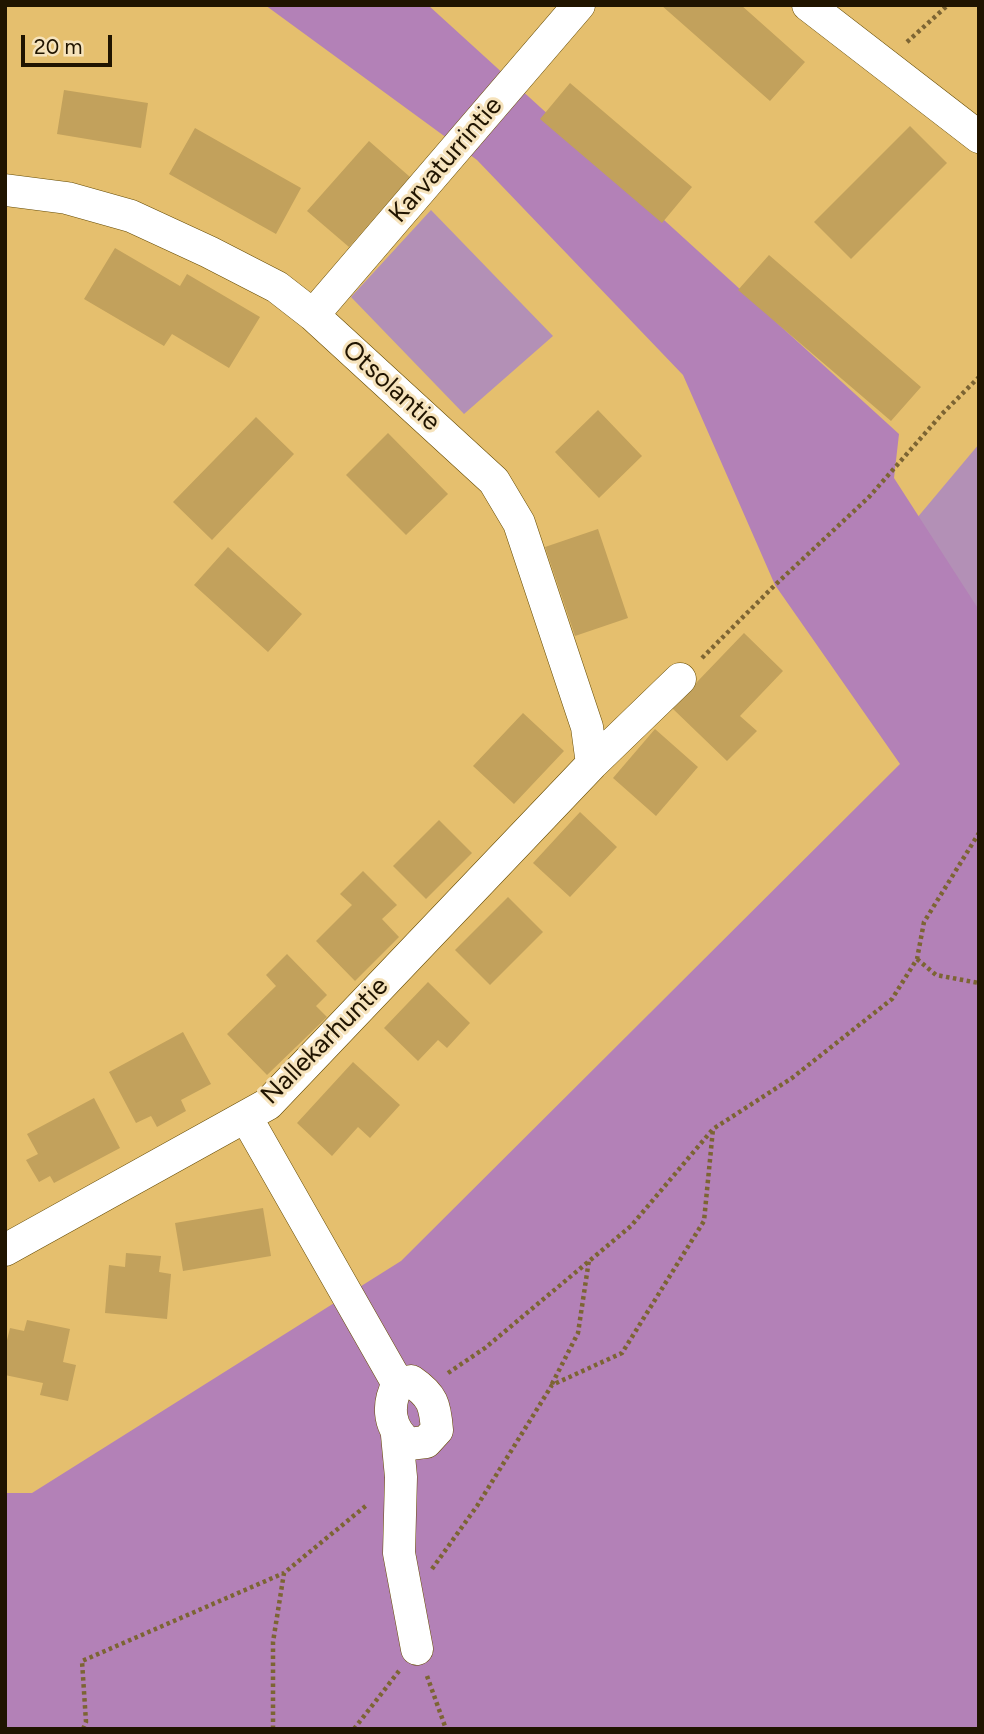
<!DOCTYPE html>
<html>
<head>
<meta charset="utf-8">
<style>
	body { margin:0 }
	#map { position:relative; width:984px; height:1734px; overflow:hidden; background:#e5bf6e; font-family:Figtree,sans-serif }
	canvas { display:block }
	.frame { position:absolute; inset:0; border:7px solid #201400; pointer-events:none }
	.scale { position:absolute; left:21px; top:35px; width:91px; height:32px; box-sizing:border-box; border:4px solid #201400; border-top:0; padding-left:9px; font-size:21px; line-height:24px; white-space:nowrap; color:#201400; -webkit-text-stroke:5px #f6e3bc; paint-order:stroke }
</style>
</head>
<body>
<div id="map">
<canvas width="984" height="1734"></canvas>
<div class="frame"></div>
<div class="scale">20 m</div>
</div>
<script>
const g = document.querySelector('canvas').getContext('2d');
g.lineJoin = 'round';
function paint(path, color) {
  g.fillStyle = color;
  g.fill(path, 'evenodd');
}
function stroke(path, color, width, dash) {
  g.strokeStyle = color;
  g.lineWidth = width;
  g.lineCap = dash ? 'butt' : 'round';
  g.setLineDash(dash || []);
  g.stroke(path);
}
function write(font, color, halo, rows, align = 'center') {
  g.font = font + ' Figtree,sans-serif';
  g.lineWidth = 6;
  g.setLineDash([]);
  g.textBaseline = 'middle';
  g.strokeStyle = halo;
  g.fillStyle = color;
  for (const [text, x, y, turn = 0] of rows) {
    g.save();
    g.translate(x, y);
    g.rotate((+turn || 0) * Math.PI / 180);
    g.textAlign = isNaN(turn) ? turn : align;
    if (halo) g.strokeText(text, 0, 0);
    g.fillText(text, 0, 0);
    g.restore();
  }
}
paint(new Path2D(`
	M431,210l122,126 -89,78 -113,-117z
	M979,444v181l-78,-88z`), '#b390b6');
paint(new Path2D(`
	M265,5h163l471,429 -5,44 85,132v1119h-974v-236h27l369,-232 499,-497 -125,-179 -92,-210 -206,-215z`), '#b381b7');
paint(new Path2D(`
	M661,5h80l64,57 -35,39z
	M570,83l122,104 -30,36 -122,-104z
	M64,90l84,13 -7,45 -84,-14z
	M910,126l37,37 -96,96 -37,-37z
	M195,128l106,60 -25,46 -107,-60z
	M369,141l41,36 -61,70 -42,-36z
	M115,248l65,38 7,-12 73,43 -31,51 -57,-34 -8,12 -80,-47z
	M769,255l152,132 -30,34 -153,-131z
	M598,410l44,46 -43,42 -44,-46z
	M256,417l38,37 -82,86 -39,-38z
	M388,433l60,61 -42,41 -60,-60z
	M598,529l30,89 -53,18 -30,-89z
	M228,547l74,67 -34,38 -74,-67z
	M744,633l39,38 -43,45 17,15 -30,30 -55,-53z
	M523,713l41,38 -50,53 -41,-38z
	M655,729l43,38 -42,49 -43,-38z
	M580,812l37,35 -47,50 -37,-34z
	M439,820l33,33 -46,46 -33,-33z
	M363,871l34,34 -15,14 17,18 -44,44 -39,-40 36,-36 -12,-11z
	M508,897l35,35 -53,53 -35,-35z
	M287,954l40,41 -11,11 11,11 -60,58 -40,-41 49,-48 -10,-11z
	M428,982l42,41 -23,25 -9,-8 -20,21 -34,-33z
	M183,1032l28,52 -30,16 5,11 -29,16 -6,-11 -15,7 -27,-51z
	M353,1062l47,43 -30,33 -12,-11 -26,29 -35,-33z
	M94,1098l26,50 -66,35 -4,-7 -11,6 -13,-22 12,-6 -11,-20z
	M263,1208l8,48 -88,15 -8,-48z
	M126,1253l35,3 -2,16 12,2 -4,45 -62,-6 4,-48 16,2z
	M27,1320l43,9 -7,33 13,3 -8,36 -28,-6 3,-12 -38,-8v-27l5,-20 14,3z`), '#c2a15c');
const minor = new Path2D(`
	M808,5l171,132
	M5,190l62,8 64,18 78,36 68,35 36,28 181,166 25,42 68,204 5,37
	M313,315l266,-310
	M246,1117l152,267 13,-3c22,15 24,24 26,49l-11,12 -17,2c-20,-15 -23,-38 -11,-60
	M5,1250l263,-146 324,-340 88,-85
	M397,1435l4,42 -2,76 18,96`);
stroke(minor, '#654a01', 33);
stroke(new Path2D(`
	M907,42l41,-37
	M702,658l73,-73 94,-88 73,-83 37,-37
	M917,959l19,16 43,8
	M448,1373l37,-25 146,-122 82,-97 79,-51 100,-79 25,-40 7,-37 55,-89
	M552,1384l26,-51 11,-73
	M432,1569l45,-63 75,-121 70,-32 82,-132 9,-92
	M427,1676l19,53
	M83,1729l3,-7 -4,-61 202,-88
	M273,1729v-87l11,-69 84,-69
	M354,1729l45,-58`), '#7c6433', 4.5, [3.5, 3.5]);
stroke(minor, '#fff', 32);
write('26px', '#201400', '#f6e3bc', [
	["Karvaturrintie",446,160,-49],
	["Otsolantie",391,386,42],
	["Nallekarhuntie",325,1041,-45]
]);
</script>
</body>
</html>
